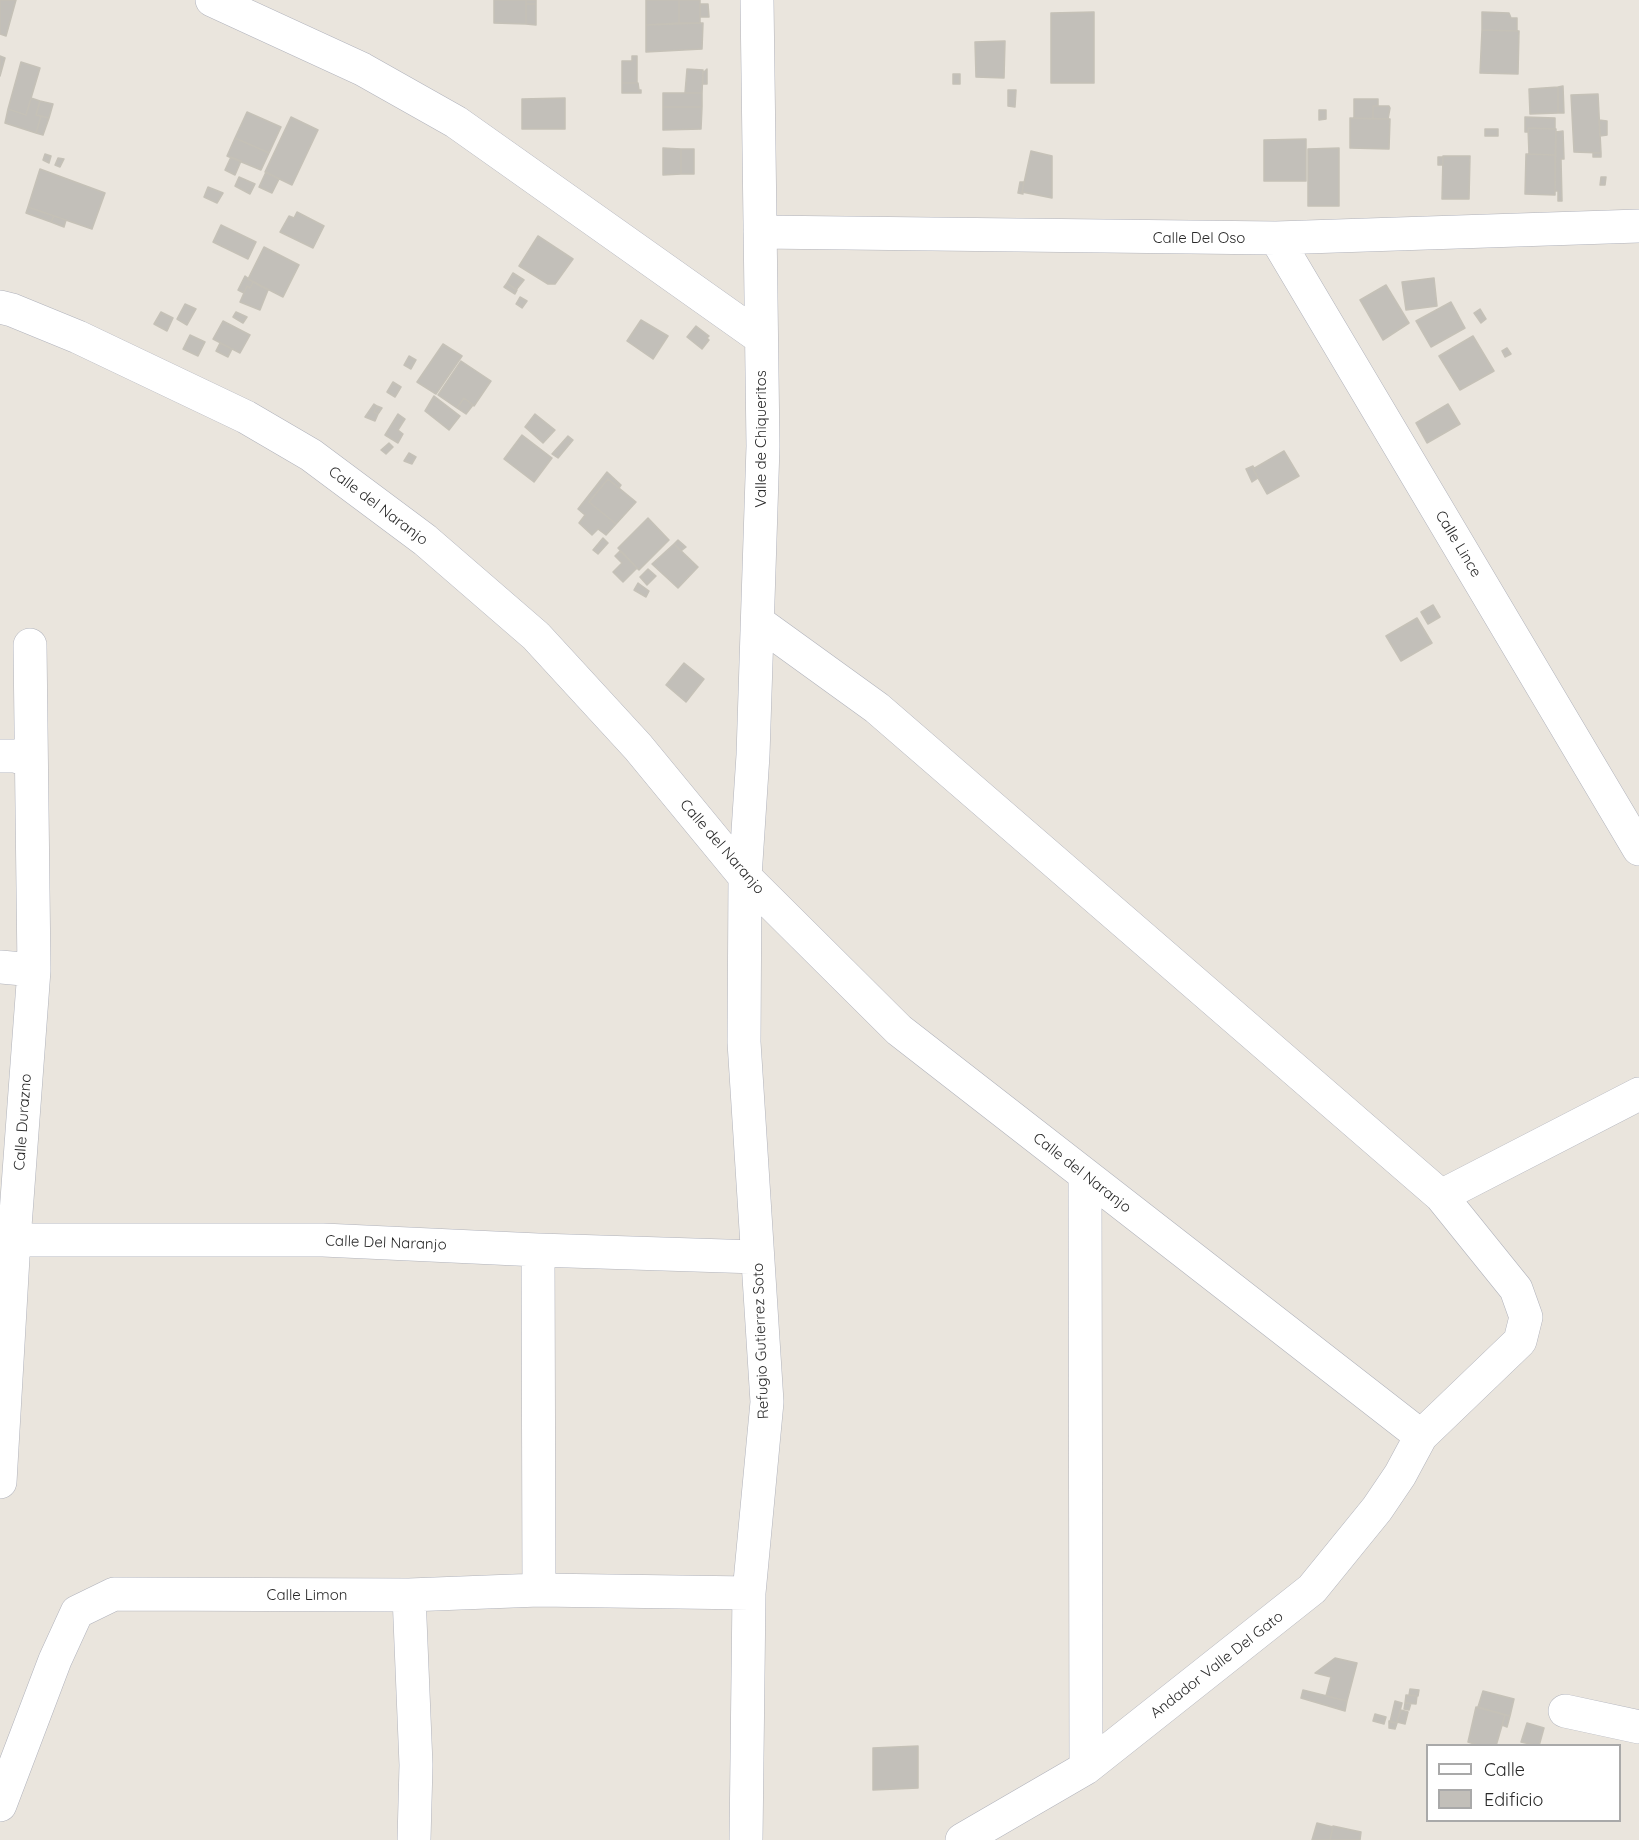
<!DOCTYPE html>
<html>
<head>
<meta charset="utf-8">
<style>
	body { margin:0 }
	#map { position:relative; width:1639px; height:1840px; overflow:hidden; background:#eae5dd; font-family:Quicksand,sans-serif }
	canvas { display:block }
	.legend { position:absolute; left:1426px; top:1744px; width:195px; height:78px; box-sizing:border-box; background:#fff; border:2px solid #a9a9a9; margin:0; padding:8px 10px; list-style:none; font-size:18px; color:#292929 }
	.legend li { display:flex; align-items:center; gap:12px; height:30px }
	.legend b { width:30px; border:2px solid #a9a9a9 }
</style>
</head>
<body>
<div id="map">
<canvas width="1639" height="1840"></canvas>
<ul class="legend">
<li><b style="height:8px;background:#fff"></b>Calle</li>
<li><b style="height:16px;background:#c2bfb9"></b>Edificio</li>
</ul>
</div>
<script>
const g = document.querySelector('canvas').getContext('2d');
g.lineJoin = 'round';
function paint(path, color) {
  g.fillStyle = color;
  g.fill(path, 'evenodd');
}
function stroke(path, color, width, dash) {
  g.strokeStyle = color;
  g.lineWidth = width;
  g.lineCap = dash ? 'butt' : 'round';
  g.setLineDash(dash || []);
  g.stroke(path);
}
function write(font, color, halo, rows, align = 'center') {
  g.font = font + ' Quicksand,sans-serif';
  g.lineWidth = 4.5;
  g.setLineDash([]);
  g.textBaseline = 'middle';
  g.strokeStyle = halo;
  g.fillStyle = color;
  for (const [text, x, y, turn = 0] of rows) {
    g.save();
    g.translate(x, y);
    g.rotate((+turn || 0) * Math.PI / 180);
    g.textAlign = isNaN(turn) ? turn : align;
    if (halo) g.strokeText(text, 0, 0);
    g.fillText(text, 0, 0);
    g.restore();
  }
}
const building = new Path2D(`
	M0,0h16l-10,36 -6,-2z
	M494,0h32v24l-32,-1z
	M526,0h10v4h-10z
	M646,0h33v23l-33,2z
	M679,0h21v23h-21z
	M526,4h10v21l-10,-1z
	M700,4h8l1,13h-9z
	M1094,12v71h-43v-70z
	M1482,12l27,1 2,5h6v13l-35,-1z
	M703,23l-1,26 -56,3v-27z
	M1482,30l37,1 -1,43 -38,-1z
	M1005,41l-1,37 -28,-1 -1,-35z
	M0,56l5,2 -5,18z
	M632,56h5v27h-15v-22h10z
	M21,62l19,6 -14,47 -18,-6z
	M687,69l16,1 -1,23h-17z
	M707,69v15h-4v-11z
	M953,74h7v10h-7z
	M622,83h16l1,7h2v3h-19z
	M1563,86l1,27h-6v-26z
	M1558,87v26l-28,1 -1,-25z
	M1008,90h8l-1,17 -7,-1z
	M663,93h39v14h-39z
	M1598,94l3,59 -27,-1 -3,-57z
	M31,98l9,3 -4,14 5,1 -5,17 -31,-10 3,-14 18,6z
	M565,98v31h-43v-30z
	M1354,99h24v7h-5v13l-19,-1z
	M40,101l13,3 -4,14 -13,-3z
	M1373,106h16l1,2 -2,11h-15z
	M663,107h39l-1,22 -38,1z
	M1319,110h7v9l-7,1z
	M247,112l34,15 -12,26 -34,-15z
	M41,116l8,2 -6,17 -7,-2z
	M291,117l27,13 -26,55 -27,-13z
	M1525,117l30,1v11l-27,-1v4h-3z
	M1350,118l40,1 -1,30 -39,-1z
	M1599,120l8,1v14l-7,1z
	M1528,128l28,1 -1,26 -26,-1z
	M1485,129h13v7h-13z
	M1563,131l1,28h-3l1,42h-4v-10h-3l1,-59z
	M235,138l34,15 -8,17 -34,-14z
	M1306,139v42h-42v-41z
	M663,148l18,1v25l-18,1z
	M1339,148v58h-31v-57z
	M681,149h13v25h-13z
	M1031,151l21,5v42l-30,-6z
	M1593,153h8v4h-8z
	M45,154l6,2 -2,7 -6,-3z
	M1526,154l29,1v40l-30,-1z
	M1443,156h27l-1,43h-27z
	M231,157l10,4 -6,14 -10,-5z
	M1438,157h5v8h-5z
	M58,158l6,1 -4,8 -5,-2z
	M40,169l65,24 -13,36 -64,-22z
	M266,172l13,7 -7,14 -13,-6z
	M239,177l16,7 -5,10 -15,-8z
	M1601,177h5l-1,8h-5z
	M1020,182h4l-2,10 1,2 -5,-1z
	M208,187l15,6 -6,10 -13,-6z
	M28,207l26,9 -3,6 -25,-9z
	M297,212l27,14 -11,22 -33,-16 9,-16 5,2z
	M54,216l12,4 -2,7 -13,-5z
	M221,225l35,17 -8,17 -35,-17z
	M538,236l35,23 -18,25h-7l-29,-18z
	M264,247l35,18 -16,32 -35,-18z
	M513,273l11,7 -8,10 -9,-7z
	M245,276l8,6 -3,6 -3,-2 -3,7 -6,-3z
	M1434,278l3,28 -31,4 -4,-28z
	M253,282l15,8 -8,20 -20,-8 7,-16 3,2z
	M507,283l10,7 -2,4 -11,-7z
	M1386,285l23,38 -26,17 -23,-40z
	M520,297l7,4 -5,7 -6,-4z
	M1451,302l14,26 -34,19 -15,-26z
	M185,304l11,5 -9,16 -10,-6z
	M1480,309l6,10 -5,4 -7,-10z
	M161,312l12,6 -6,13 -13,-7z
	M236,312l11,5 -4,6 -10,-6z
	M641,320l27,16 -15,23 -26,-18z
	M223,321l27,14 -10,18 -27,-14z
	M696,326l13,10 -2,2 2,2 -7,9 -15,-12z
	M190,335l15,7 -7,14 -15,-7z
	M1473,336l21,35 -34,19 -21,-34z
	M220,343l12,6 -4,8 -12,-6z
	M443,344l19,12 -26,38 -19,-12z
	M1507,348l4,6 -6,3 -3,-6z
	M409,356l7,4 -5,9 -7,-4z
	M461,361l30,20 -17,25 -10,-8 -7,10 -19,-13z
	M393,382l8,5 -6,10 -8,-5z
	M434,396l26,20 -11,14 -24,-19z
	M464,398l9,7 -7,9 -9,-6z
	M374,404l3,2 -3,6 4,2 -3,7 -10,-4z
	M1448,404l12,20 -33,19 -11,-20z
	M377,406l5,2 -4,6 -4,-2z
	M398,414l7,5 -7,11 5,4 -5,9 -13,-8z
	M535,414l20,16 -12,13 -18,-16z
	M522,435l30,23 -18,24 -30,-23z
	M568,436l5,4 -15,18 -6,-4z
	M389,443l4,4 -7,7 -5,-4z
	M1284,451l15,25 -32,18 -14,-25z
	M409,453l7,4 -4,7 -8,-3z
	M1253,466l1,2 -1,1 5,9 -6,4 -6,-13z
	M607,472l14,13 -2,3 -11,-9 -19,23 27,22 -10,11 -8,-6 -6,6 -13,-12 6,-8 -7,-6z
	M608,479l28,23 -20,22 -27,-22z
	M648,518l21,22 -30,30 -21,-22z
	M603,538l5,5 -10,11 -5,-4z
	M678,540l8,7 -5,4 -7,-7z
	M674,544l24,23 -20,21 -26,-24z
	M620,551l17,17 -14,14 -10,-10 9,-9 -7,-7z
	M648,569l8,7 -9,9 -7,-8z
	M638,583l11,8 -3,6 -12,-7z
	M1433,605l7,12 -12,7 -7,-12z
	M1417,618l15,25 -31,18 -15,-25z
	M684,663l20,16 -18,23 -20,-17z
	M1335,1658l22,5 -10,38 -21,-5 5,-19 -16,-4z
	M1410,1689l9,1 -1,6 -9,-1z
	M1303,1690l44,11 -2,10 -44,-13z
	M1483,1691l31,8 -4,17 -32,-9z
	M1406,1695l11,1 -1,8 -11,-1z
	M1395,1701l7,2 -5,20 -7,-1z
	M1405,1703h6l-2,7 -5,-1z
	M1476,1707l29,8 -9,31h-15l-13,-4z
	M1401,1710l7,2 -3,12 -8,-2z
	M1375,1714l11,3 -2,7 -11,-3z
	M1505,1715l5,1 -3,11 -5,-2z
	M1389,1721l8,2 -2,6 -6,-1z
	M1527,1723l17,5 -5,18 -18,-4z
	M918,1746v42l-45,2v-42z
	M1317,1823l16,4 -3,13h-18z
	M1333,1826l28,6 -1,8h-30z`);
paint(building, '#c2bfb9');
stroke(building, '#c5c1b7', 1.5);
const street = new Path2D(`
	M212,0l150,69 94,53 305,216
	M760,232l516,6 363,-12
	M1276,238l363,611
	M0,307l12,3 66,27 168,80 65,38 114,85 111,96 102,111 107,130 154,153 522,406
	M758,622l119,86 564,488 75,93 10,28 -6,24 -99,95 -21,39 -23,34 -65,80 -226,179 -124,72
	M0,756h14l17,4
	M0,967l34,3
	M1085,1176l1,592
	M1441,1196l198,-102
	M14,1240h309l215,10 219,7
	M538,1250l1,340
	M0,1482l14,-242 20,-270 -4,-325
	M409,1595l7,170 -2,75
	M1565,1711l74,16
	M0,1805l55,-145 22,-48 37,-18 295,1 130,-5 210,3
	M746,1840l3,-247 18,-191 -23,-360 1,-165 8,-122 10,-309 -6,-446`);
stroke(street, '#b0b2bb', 34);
stroke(street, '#fff', 33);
write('15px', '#292929', '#fff', [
	["Calle Del Oso",1199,238],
	["Valle de Chiqueritos",761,439,-90],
	["Calle del Naranjo",378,506,37],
	["Calle Lince",1458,544,59],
	["Calle del Naranjo",722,847,49],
	["Calle Durazno",23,1122,-86],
	["Calle del Naranjo",1082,1173,38],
	["Calle Del Naranjo",386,1243,2],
	["Refugio Gutierrez Soto",761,1341,-92],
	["Calle Limon",307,1595],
	["Andador Valle Del Gato",1217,1665,-38]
]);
</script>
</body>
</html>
